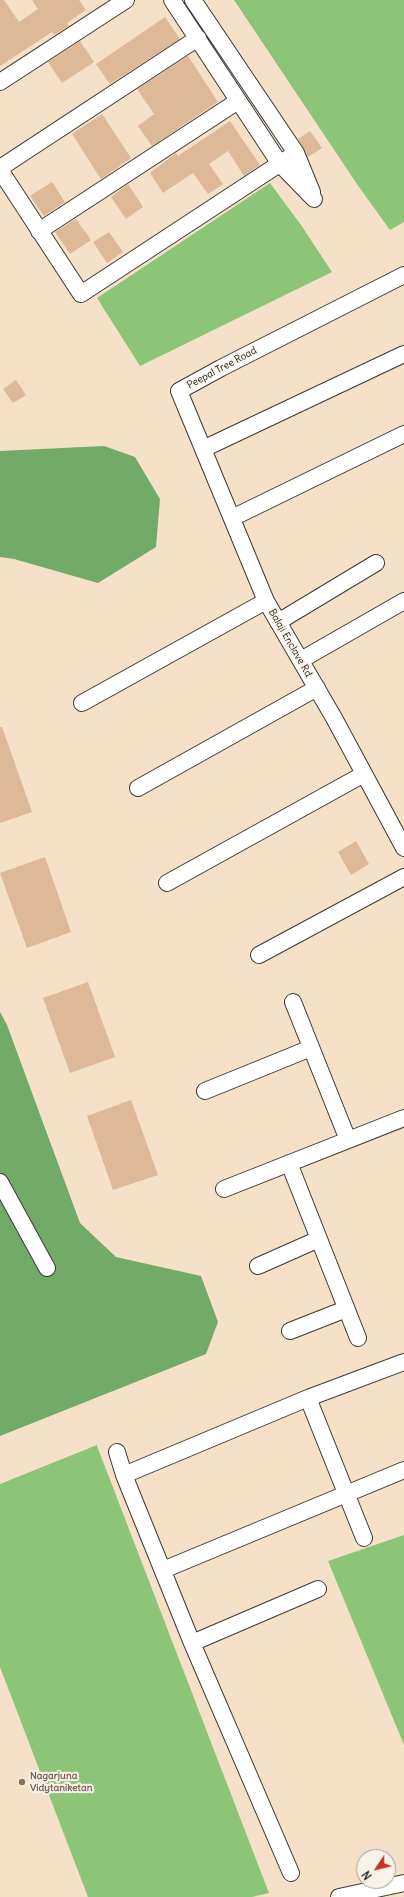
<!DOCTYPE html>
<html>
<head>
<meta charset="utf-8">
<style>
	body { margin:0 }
	#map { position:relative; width:404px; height:1897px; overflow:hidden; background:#f4e1c7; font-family:Delius,sans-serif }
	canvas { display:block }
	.north { position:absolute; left:356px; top:1849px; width:40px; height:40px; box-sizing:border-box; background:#f7f3e8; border:1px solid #9f9d96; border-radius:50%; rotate:235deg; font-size:11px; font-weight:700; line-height:16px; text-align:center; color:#1c1c1c }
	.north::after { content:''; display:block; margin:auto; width:14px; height:18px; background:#c8321e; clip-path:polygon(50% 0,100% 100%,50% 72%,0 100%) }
</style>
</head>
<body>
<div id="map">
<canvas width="404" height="1897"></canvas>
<div class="north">N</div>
</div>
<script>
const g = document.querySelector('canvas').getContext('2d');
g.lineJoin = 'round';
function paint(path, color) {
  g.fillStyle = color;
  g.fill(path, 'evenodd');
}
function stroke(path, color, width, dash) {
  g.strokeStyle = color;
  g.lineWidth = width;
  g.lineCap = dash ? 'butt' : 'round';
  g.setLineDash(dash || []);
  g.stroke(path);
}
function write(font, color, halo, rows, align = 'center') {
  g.font = font + ' Delius,sans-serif';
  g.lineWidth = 4;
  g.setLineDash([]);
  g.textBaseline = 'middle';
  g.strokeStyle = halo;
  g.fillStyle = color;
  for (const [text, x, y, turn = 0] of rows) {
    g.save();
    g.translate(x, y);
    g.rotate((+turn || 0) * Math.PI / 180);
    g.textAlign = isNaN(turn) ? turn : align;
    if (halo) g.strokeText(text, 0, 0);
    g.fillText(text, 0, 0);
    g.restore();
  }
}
paint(new Path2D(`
	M234,0h170v222l-14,8 -31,-43z
	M270,183l31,42 31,47 -192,94 -43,-68z
	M97,1445v1l172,447 -17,4h-164l-88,-230v-183z
	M404,1535v210l-76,-184z`), '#8dc578');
paint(new Path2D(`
	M104,446l31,11 25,42 -4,48 -58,36 -84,-24 -14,-2v-106z
	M0,1012l7,13 73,198 36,34 85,19 17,46 -12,32 -206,82z`), '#72aa68');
paint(new Path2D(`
	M0,0h4l15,22 19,-13 -6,-9h47l7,10 -19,13 2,3 -15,9 -2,-3 -52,34z
	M165,17l15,22 -70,45 -14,-20z
	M80,41l14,21 -32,21 -14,-21z
	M188,56l30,46 -66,44 -14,-20 16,-12 -17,-25z
	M102,114l29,44 -30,21 -29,-45z
	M230,121l30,44 -16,11 -16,-25 -19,13 14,20 -15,10 -15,-21 -30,20 -13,-20 26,-20 2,3z
	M310,131l12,17 -14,9 -10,-18z
	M52,182l13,20 -21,14 -14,-20z
	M128,184l15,23 -17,12 -15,-22z
	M76,219l15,21 -21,14 -15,-22z
	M109,232l14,20 -16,11 -14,-21z
	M16,380l10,15 -13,8 -10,-14z
	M0,727h2l30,85 -32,11z
	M356,841l13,23 -18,11 -13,-23z
	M45,857l26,75 -44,16 -27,-75z
	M88,982l27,75 -45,16 -27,-75z
	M131,1100l27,75 -45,15 -26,-74z`), '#ddb998');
const minor = new Path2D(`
	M172,0l108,164 34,35
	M193,0l103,153 16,39
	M0,82l126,-82
	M0,168l198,-130
	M0,170l81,124 215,-141
	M39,231l199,-130
	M203,449l201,-95
	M232,518l172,-84
	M266,601l-87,-210 42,-23 183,-93
	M278,622l98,-59
	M301,660l103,-59
	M82,703l184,-102 68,117 70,130
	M138,788l179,-100
	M167,883l197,-109
	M259,955l145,-78
	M293,1002l55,138
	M205,1091l106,-43
	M289,1163l69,175
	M0,1182l47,86
	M224,1189l180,-71
	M258,1266l61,-27
	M290,1331l56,-22
	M117,1452l7,23 68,168 99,230
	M124,1475l184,-77
	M364,1538l-56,-140 96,-36
	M163,1570l241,-100
	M192,1643l126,-54
	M339,1897l65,-14`);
stroke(minor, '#3c3a36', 18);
stroke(minor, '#fff', 16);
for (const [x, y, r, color] of [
	[22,1782,4,"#8d6e63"]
]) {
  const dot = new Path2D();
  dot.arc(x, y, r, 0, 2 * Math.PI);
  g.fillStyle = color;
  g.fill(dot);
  stroke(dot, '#f7f3e8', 1.5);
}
write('10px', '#1c1c1c', '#f7f3e8', [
	["Peepal Tree Road",222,368,-28],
	["Balaji Enclave Rd",290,643,60]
]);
write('bold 10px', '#785e54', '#f7f3e8', [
	["Nagarjuna",30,1776],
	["Vidytaniketan",30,1788]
], 'left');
</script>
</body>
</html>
